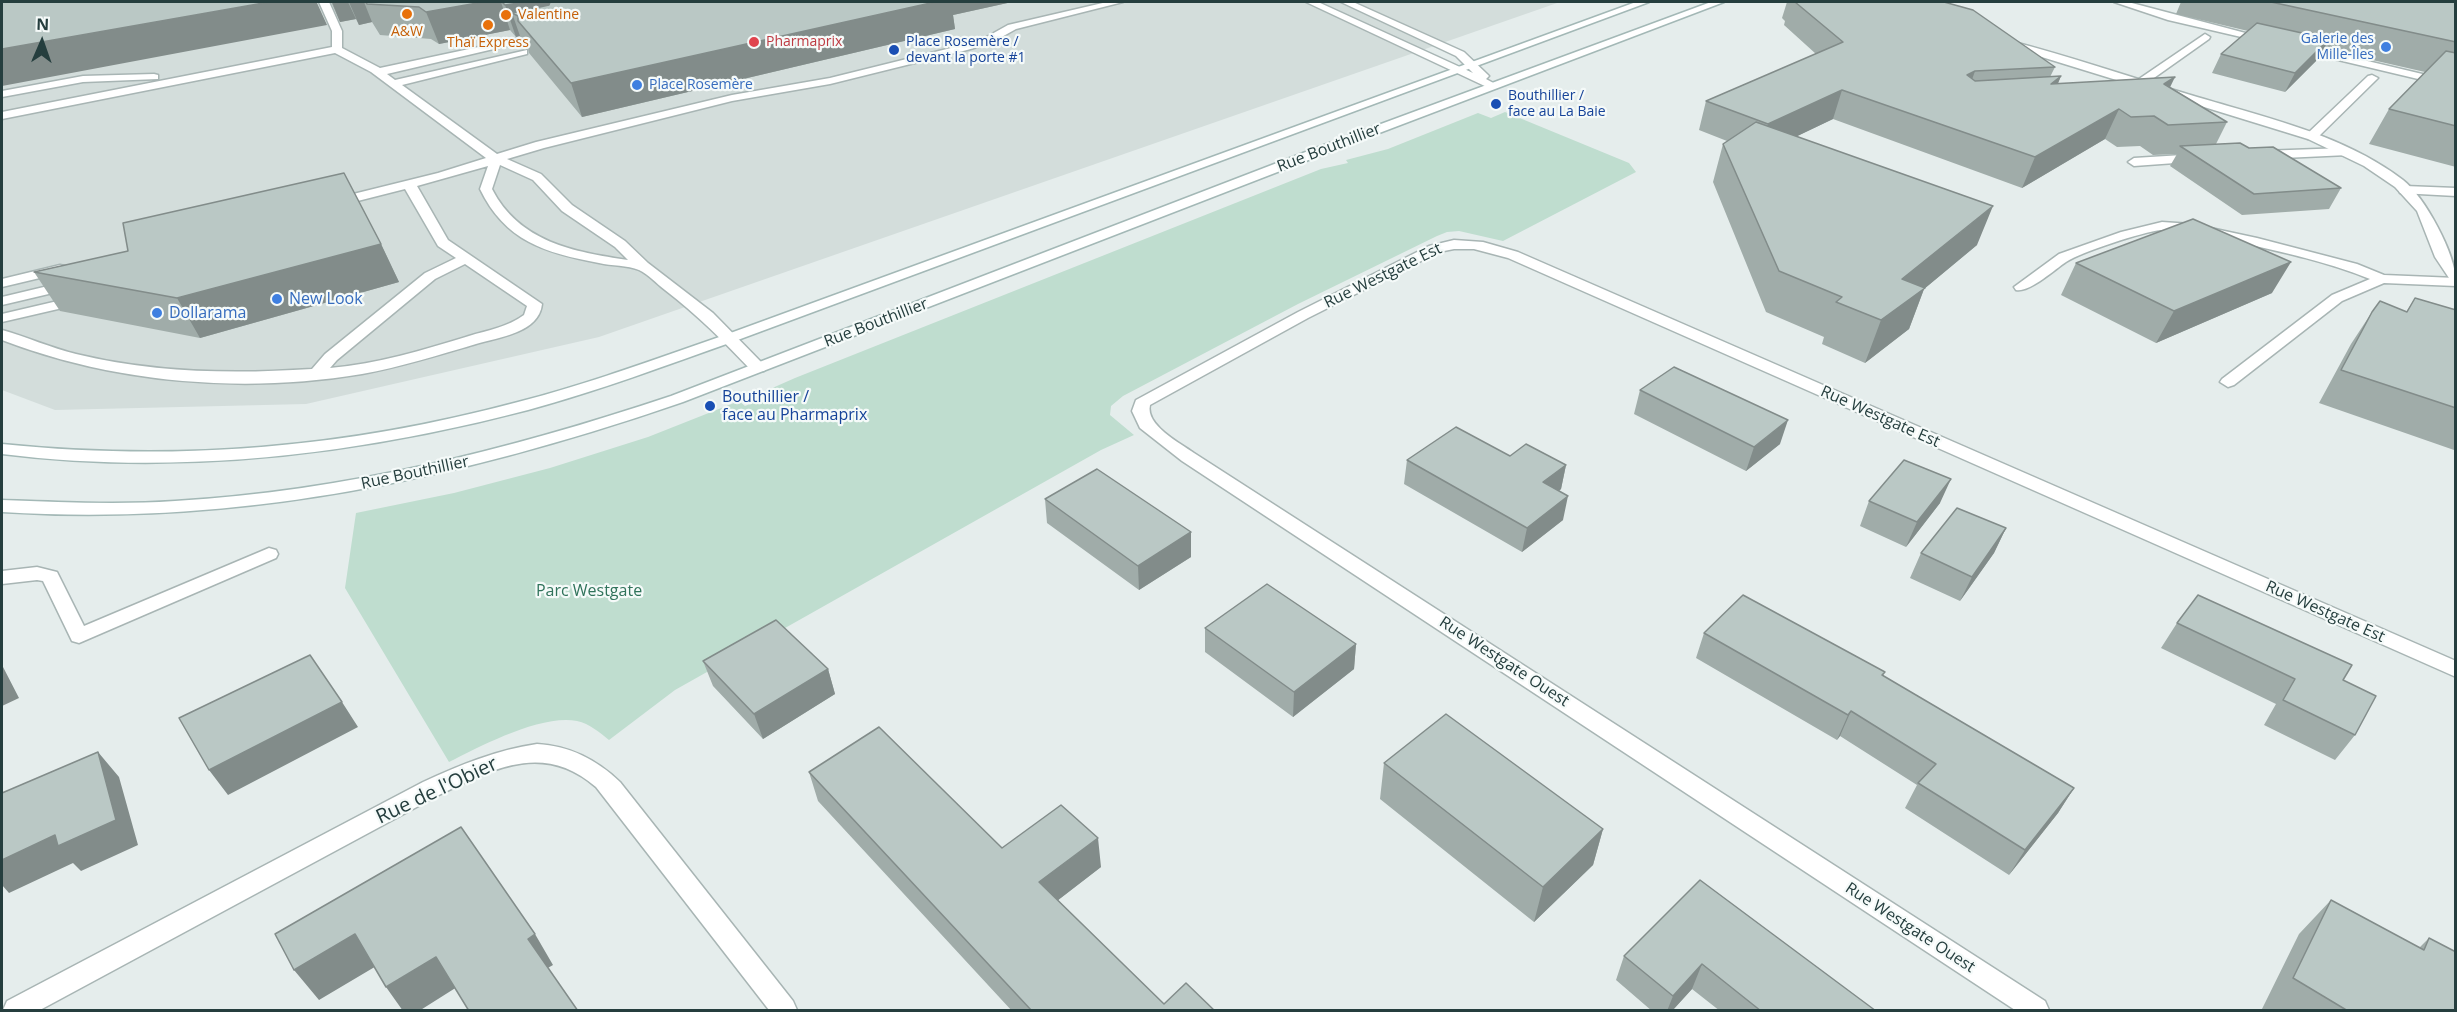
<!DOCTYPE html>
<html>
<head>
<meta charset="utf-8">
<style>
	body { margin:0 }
	#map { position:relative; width:2457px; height:1012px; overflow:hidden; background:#e5edec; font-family:"Open Sans",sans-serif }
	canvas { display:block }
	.frame { position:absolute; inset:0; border:3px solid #253e3e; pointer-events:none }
	.north { position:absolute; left:12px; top:12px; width:60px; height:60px; -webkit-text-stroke:4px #f5faf9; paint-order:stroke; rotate:2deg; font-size:16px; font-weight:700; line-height:24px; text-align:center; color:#253e3e }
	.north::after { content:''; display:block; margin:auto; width:21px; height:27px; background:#253e3e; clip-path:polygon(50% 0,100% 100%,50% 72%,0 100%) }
</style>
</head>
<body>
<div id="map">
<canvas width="2457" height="1012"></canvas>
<div class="frame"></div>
<div class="north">N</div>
</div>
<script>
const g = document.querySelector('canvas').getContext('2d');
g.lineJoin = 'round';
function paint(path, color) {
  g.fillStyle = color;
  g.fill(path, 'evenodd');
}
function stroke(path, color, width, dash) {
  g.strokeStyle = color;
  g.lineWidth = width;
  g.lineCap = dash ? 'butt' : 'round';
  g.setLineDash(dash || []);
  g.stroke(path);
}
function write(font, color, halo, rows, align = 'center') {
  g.font = font + ' "Open Sans",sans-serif';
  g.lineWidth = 4.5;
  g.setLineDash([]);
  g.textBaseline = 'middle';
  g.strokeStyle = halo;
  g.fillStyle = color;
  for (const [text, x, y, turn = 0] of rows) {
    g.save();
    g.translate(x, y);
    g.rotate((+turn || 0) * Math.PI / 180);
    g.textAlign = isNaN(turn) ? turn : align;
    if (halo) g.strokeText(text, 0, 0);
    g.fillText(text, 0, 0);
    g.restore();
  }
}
paint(new Path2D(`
	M2,2h1558l-961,335 -293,67 -251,6 -53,-20z`), '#d3dddb');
paint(new Path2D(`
	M1505,112l124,51 7,9 -133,69 -44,-10 -12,1 -10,4 -139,68 -175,92 -12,10 -1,9 24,20 -33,15 -426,240 -66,50c-10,-8 -19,-16 -32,-19 -36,-7 -96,25 -128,41l-104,-174 11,-75 98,-20 96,-25 98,-31 91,-36 6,5 10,-4 -3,-5 43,-19 526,-209 27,-6 -2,-3 42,-11 90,-36 13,5z`), '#bfddcf');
const lane = new Path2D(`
	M319,2h10l13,29v17l38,20 169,-36v4l-162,38 8,6 132,-30v4l-125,31 95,69 39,-12 196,-47 98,-17 129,-32 24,-7 25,-14 99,-23h16l-107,27 -25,14 -24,7 -137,34 -98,17 -188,47 -37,11 34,15 31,31 53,36 23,22 65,50 51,52 2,3 -2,3h-12c-29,-30 -53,-55 -87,-81 -8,-6 -17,-16 -26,-20 -11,-5 -28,-4 -40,-7 -54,-10 -94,-22 -119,-74l8,-23 -71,20 31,54 94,64c-3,29 -43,33 -66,40 -37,11 -75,23 -114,30 -119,20 -248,9 -360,-34v-10c25,7 49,18 74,24 78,19 157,20 236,15l13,-15 100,-81 31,-15 -18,-12 -33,-57 -71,18 -7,-4 2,-3 109,-27 48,-15 -115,-86 -36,-19 -333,66v-7l330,-65v-16zM500,165l33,15 29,31 53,36 13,13c-54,-8 -109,-18 -136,-71zM465,264l62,42 -3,9c-16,12 -36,15 -55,21 -46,14 -91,28 -139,32l7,-8 98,-81z
	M1306,2h12l155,71 -17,-17 -115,-54h12l111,50 23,22 2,2 -3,3 13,7 -2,2h-8z
	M2114,2h14l144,38 -5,3 -99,-23z
	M2205,34l5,3 -1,2 -65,46h-8v-4z
	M2300,45l156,37v6l-160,-38 -1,-2z
	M154,74l4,1v4l-75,3 -81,15v-6l81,-15z
	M2372,75l6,3 -2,2 -60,59h-8v-6l60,-57z
	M2344,148l6,4 -2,3 -86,4 -6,-4 6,-4z
	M2199,154l4,1 2,3 -2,3 -69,5 -6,-4 6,-4z
	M2405,186l51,2v8l-56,-3 -1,-3z
	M2162,222l30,2 65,14 100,26 27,11 72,3v8l-72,-3 -42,18 -108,84 -6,2 -8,-5 2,-3 110,-84 38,-16c-47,-19 -97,-29 -146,-40 -20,-4 -42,-11 -63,-9 -18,2 -80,22 -95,32 -12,8 -37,31 -50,28l-2,-3 45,-33 62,-22z
	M60,265l5,1 2,3 -2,3 -63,15v-8z
	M69,281l5,1 2,3 -2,3 -72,17v-8z
	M79,296l7,4 -2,3 -82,19v-8z
	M269,548l7,2 2,4 -2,4 -197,85 -7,-2 -29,-60 -6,-1 -35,4v-13l35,-4 20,5 27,54z`);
const street = new Path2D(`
	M2010,41c59,15 116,35 174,52 74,23 156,39 219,87 22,17 53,75 53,102l-5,-1 -16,-24 -18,-46 -22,-24 -31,-21 -56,-27 -302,-93 -1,-2z
	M1454,240l29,2 35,10 938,409v16l-948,-419 -34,-9h-20l-15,3 -131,66 -158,87c-5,20 30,38 44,48l851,548 4,9h-34l-833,-549 -42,-33 -8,-17 4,-11 162,-88 131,-66z
	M537,744c33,2 59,15 83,38l173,219 4,9h-28l-173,-223c-53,-46 -103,-18 -157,8l-399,215h-37l4,-9 416,-219c37,-17 73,-32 114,-38z`);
const secondary = new Path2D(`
	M1636,2h13l-914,339c-68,24 -137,50 -207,69 -172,45 -349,66 -526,44v-10c176,18 344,4 516,-42 70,-18 138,-43 207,-67z
	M1711,2h13l-400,152 -641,248c-224,77 -443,125 -681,110v-12c58,2 115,5 173,1 171,-10 334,-51 496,-105l645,-248z`);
stroke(lane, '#a8b5b4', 3);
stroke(street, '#a8b5b4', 3);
stroke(secondary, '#a3b8b6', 3);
paint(lane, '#fff');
paint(street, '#fff');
paint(secondary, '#fff');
paint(new Path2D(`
	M331,2h681l-59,13 2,14 -373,88 -53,-64 -1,-5 -5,-3 -3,-9 -4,1 -6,-7 -71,14 -8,-5 -51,-4 -8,-13 -13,3 -3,-6 -16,3z
	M1787,2h157l111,65 -5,10 11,-1 -3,7 112,4 57,35 -11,22 33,4 92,40 -12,21 -87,6 -72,-49 7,-12 -24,1 -13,-9 -23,1 -12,-8 -83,49 -189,-69 -36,17 180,109 -53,44 -15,40 -44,34 -43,-19 2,-7 -58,-25 -53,-130 10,-38 4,-3 -28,-11 7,-29 110,-47 -32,-29 1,-4 -3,-3z
	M2181,2h275v165l-87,-23 20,-35 36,-37 -101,-23 -5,9 -34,34 -73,-19 9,-19 27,-23 -72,-17z
	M381,244l18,38 -199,56 -140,-27 -26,-39 94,-21z
	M2076,263l196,30 -116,50 -95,-48z
	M2415,298l41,12v138l-2,2 -135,-47 32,-59 21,-32h34z
	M1640,390l140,54 -34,27 -112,-57z
	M1510,456l56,9 -5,24 -2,2 4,29 -41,32 -118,-68 3,-24z
	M1045,499l146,33v25l-52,33 -92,-67z
	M1869,501l71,2 -34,44 -46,-21z
	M2006,528l-12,25 -34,48 -50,-23 11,-25z
	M2177,623l166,57 12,55 -20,25 -71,-35 12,-21 -115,-56z
	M1205,628l151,16 -2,25 -61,48 -88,-65z
	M1704,633l181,39 -2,4 191,112 -16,25 -49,62 -104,-67 12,-23 -77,-49 -3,4 -141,-82z
	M703,661l125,8 7,25 -72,45 -50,-53z
	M1384,763l219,66 -10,36 -59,57 -154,-123z
	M809,772l193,76 99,19 -43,33 106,104 51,7h-203l-194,-210z
	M1700,880l176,131h-156l-28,-22 -20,22h-20l-36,-31 8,-24z
	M2331,900l88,48 10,-10 27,73h-195l38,-77z`), '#a0aca9');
paint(new Path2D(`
	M269,2h49l-1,1 10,22 -325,61v-37z
	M332,2h16l8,17 -16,3z
	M349,2h15l8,20 -13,3z
	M483,2h18l9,28 -71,14 -13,-32z
	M526,2h26l8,26 -48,-15 8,23 -4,1 -11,-32z
	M935,2h77l-59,13 2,14 -373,88 -11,-34z
	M2329,39l-10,19 -34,34 10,-19z
	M1975,71l-10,29 2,-25z
	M2061,76l-12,29 2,-21z
	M2175,77l-14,29 3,-22z
	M1842,90l-9,29 -73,35 8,-30z
	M2119,109l-14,30 -83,49 13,-31z
	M1993,206l-16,39 -53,44 -15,40 -44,34 16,-43 21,-41z
	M381,244l18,38 -199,56 -23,-40z
	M2291,262l-19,31 -116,50 18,-32z
	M1788,420l-8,24 -34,27 8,-24z
	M1566,465l-5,24 -23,18 5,-25z
	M1951,479l-11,24 -34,44 11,-25z
	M1568,496l-5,24 -41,32 5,-24z
	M2006,528l-12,25 -34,48 12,-24z
	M1191,532v25l-52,33 -1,-24z
	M1356,644l-2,25 -61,48 1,-25z
	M2,665l17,33 -17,8z
	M828,669l7,25 -72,45 -9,-25z
	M342,702l16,25 -130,68 -19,-25z
	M1851,711l-11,25 -3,4 11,-25z
	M98,752l21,25 19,68 -57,26 -8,-8 -64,30 -7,-8v-25l53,-25z
	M2074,788l-16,25 -49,62 16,-25z
	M1603,829l-10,36 -59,57 9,-35z
	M1098,838l3,29 -57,44 -5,-29z
	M355,934l23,31 -59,35 -25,-30z
	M535,934l18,31 -7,4 -18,-30z
	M436,957l21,30 -38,24h-16l-17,-24z
	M1702,964l-10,25 -20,22h-5l6,-15z`), '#828c8a');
const building = new Path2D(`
	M2,2h267l-267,47z
	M366,2h117l-57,10 -7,-5 -52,-3z
	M502,2h24l-21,3z
	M550,2h385l-364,81 -53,-62v-5l-6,-3 37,-8z
	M1795,2h149l29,8 82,57 -80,4 -8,4 8,6 86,-5 -10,8 124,-7 -11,7 63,38 -59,3 -14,-9 -23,1 -12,-8 -84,48 -193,-67 -74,34 -62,-23 137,-59z
	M2271,2h185v40z
	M2257,23l72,16 -34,34 -74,-19z
	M2446,51l10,2v73l-67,-17z
	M1756,122l237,84 -91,73 23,9 -44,32 -45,-18 6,-5 -63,-26 -56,-127z
	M2240,143l9,5 24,-1 68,41 -87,6 -74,-48z
	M344,173l37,71 -204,54 -143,-26 94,-21 -5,-28z
	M2193,219l98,43 -117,49 -98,-48z
	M2415,298l41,12v98l-115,-38 31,-58 8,-11 27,11z
	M1674,367l114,53 -34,27 -114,-57z
	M1456,427l54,29 16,-12 40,21 -23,17 25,14 -41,32 -120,-68z
	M1904,460l47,19 -34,43 -48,-21z
	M1097,469l94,63 -53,34 -93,-67z
	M1957,508l49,20 -34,49 -51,-24z
	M1267,584l89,60 -62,48 -89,-64z
	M1743,595l142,77 -3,3 192,113 -49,62 -107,-67 18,-19 -85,-53 -3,4 -144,-82z
	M2198,595l154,70 -9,15 33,16 -21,39 -72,-35 12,-21 -118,-56z
	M776,620l52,49 -74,45 -51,-53z
	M310,655l32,47 -133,68 -30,-52z
	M1446,714l157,115 -60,58 -159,-124z
	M879,727l123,121 59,-43 37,33 -59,44 125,122 22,-21 29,28h-183l-223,-239z
	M98,752l18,68 -58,26 -3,-11 -53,25v-67z
	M461,827l74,107 -7,5 50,72h-109l-33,-54 -50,30 -31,-53 -61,36 -19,-36z
	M1700,880l176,131h-115l-59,-47 -29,32 -49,-40z
	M2331,900l93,50 5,-12 27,14v59h-108l-55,-33z`);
paint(building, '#bac8c5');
stroke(building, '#828c8a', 1.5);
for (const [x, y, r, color] of [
	[407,14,6,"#e8710a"],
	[506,15,6,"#e8710a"],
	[488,25,6,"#e8710a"],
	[754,42,6,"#e0444e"],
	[2386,47,6,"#3f7fe0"],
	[894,50,6,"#1a4fb4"],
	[637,85,6,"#3f7fe0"],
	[1496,104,6,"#1a4fb4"],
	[277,299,6,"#3f7fe0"],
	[157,313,6,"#3f7fe0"],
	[710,406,6,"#1a4fb4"]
]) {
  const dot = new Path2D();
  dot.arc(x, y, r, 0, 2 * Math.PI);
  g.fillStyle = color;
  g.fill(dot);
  stroke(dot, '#f5faf9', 2);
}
write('14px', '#c56008', '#f5faf9', [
	["Valentine",518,15,"left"],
	["A&W",407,32],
	["Thaï Express",488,43]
]);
write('14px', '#366cbe', '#f5faf9', [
	["Galerie des",2374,39],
	["Mille-Îles",2374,55],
	["Place Rosemère",649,85,"left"]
], 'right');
write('14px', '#be3a42', '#f5faf9', [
	["Pharmaprix",766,42]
], 'left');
write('14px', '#164399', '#f5faf9', [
	["Place Rosemère /",906,42],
	["devant la porte #1",906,58],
	["Bouthillier /",1508,96],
	["face au La Baie",1508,112]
], 'left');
write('16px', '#253e3e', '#f5faf9', [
	["Rue Bouthillier",1329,148,-21],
	["Rue Westgate Est",1383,276,-26],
	["Rue Bouthillier",876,323,-21],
	["Rue Westgate Est",1880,417,24],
	["Rue Bouthillier",415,473,-12],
	["Rue Westgate Est",2325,612,24],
	["Rue Westgate Ouest",1504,662,33],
	["Rue Westgate Ouest",1910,928,33]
]);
write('16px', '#366cbe', '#f5faf9', [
	["New Look",289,299],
	["Dollarama",169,313]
], 'left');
write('16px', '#164399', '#f5faf9', [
	["Bouthillier /",722,397],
	["face au Pharmaprix",722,415]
], 'left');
write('16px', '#30735b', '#f5faf9', [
	["Parc Westgate",589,591]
]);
write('20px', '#253e3e', '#f5faf9', [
	["Rue de l'Obier",437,791,-25]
]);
</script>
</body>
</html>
